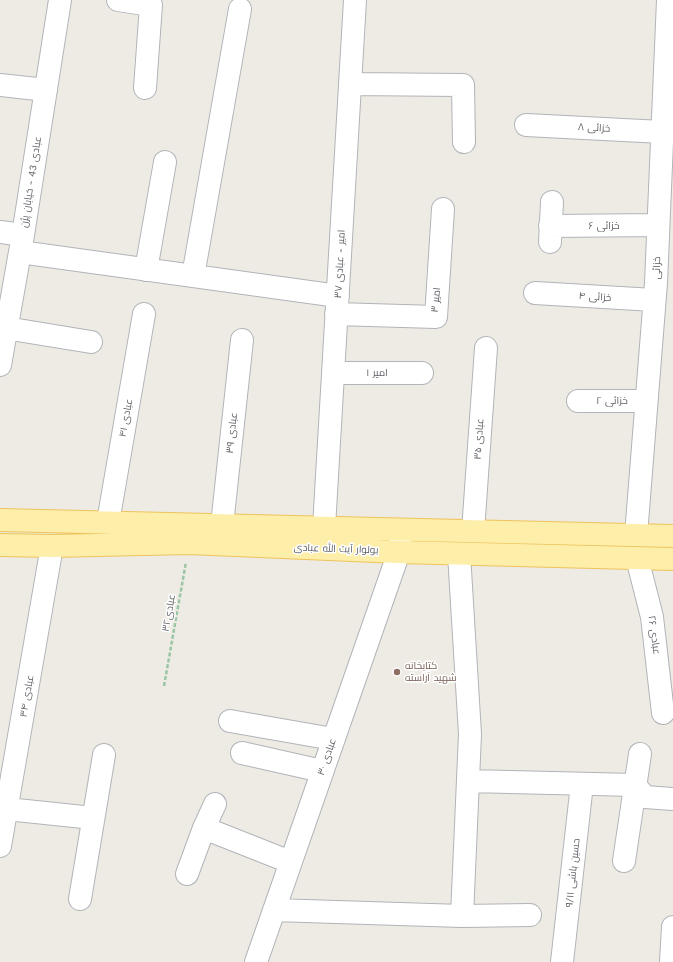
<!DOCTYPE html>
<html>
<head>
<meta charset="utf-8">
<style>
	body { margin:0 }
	canvas { display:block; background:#eeebe4 }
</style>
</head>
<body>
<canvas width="673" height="962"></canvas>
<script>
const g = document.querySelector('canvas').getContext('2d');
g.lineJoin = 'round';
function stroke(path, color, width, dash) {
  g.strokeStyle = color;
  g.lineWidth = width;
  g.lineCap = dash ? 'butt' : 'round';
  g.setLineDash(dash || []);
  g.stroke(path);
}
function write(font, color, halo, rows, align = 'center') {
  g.font = font + ' "Work Sans",Cairo,sans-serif';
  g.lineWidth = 3;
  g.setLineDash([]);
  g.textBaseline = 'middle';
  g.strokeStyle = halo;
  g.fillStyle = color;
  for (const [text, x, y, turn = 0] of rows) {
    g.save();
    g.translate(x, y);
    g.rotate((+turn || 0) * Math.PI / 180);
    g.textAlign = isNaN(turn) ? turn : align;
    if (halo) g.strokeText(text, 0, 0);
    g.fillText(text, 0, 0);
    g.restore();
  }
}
const minor = new Path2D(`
	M118,0l33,5 -6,83
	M350,84l113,1 1,57
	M0,85l46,5
	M526,125l136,7
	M550,226l108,-1
	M0,232l23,3
	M550,242l2,-40
	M20,252l318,44
	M146,270l19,-108
	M193,276l47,-267
	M535,293l119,7
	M336,314l100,3 7,-108
	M0,327l91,15
	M0,365l23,-130 37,-235
	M333,373h89
	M578,401h68
	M108,522l36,-208
	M222,525l20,-185
	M324,527l31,-527
	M473,531l13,-183
	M636,535l20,-252 12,-283
	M459,554l11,180 -8,182
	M637,558l15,59 11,96
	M230,721l103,18
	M242,753l80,18
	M468,781l167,4 10,12 28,2
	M7,809l86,9
	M204,828l86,34
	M0,846l52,-300
	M624,861l16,-107
	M187,874l17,-46 11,-24
	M80,899l24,-144
	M274,910l188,6 68,-1
	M256,962l143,-410 2,-18
	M562,962l20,-178
	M671,962l2,-35`);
const major = new Path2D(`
	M0,520l673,16
	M0,545l52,1 137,-3 210,9 274,7`);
stroke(minor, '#b1b4b8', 24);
stroke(major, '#eec35c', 24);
stroke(new Path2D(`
	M164,686l22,-124`), '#9ac6a5', 2.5, [4, 2]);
stroke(minor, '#fff', 22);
stroke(major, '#fdeea9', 22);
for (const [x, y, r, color] of [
	[397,672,4,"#8d6e63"]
]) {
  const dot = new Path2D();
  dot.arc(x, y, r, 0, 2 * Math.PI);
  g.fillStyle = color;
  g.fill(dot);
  stroke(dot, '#fff', 1.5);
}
write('10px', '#5c5f64', '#fff', [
	["خزائی ۸",594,128,3],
	["عبادی 43 - خیابان پژن",31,182,-81],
	["خزائی ۶",604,226],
	["امیر - عبادی ۳۷",340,264,-87],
	["خزائی",657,268,-88],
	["خزائی ۴",595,297,4],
	["امیر ۳",436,300,-84],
	["امیر ۱",377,373],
	["خزائی ۲",612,401],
	["عبادی ۴۱",126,418,-80],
	["عبادی ۳۹",232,433,-84],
	["عبادی ۳۵",479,439,-86],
	["بولوار آیت الله عبادی",336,549,2],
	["عبادی۳۲",169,613,-80],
	["عبادی ۲۶",654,635,82],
	["عبادی ۳۴",27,696,-80],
	["عبادی ۳۰",327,757,-71],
	["حسین باشی ۹/۱۱",573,873,-84]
]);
write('10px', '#785e54', '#fff', [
	["کتابخانه",405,666],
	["شهید آراسته",405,678]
], 'left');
</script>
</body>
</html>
